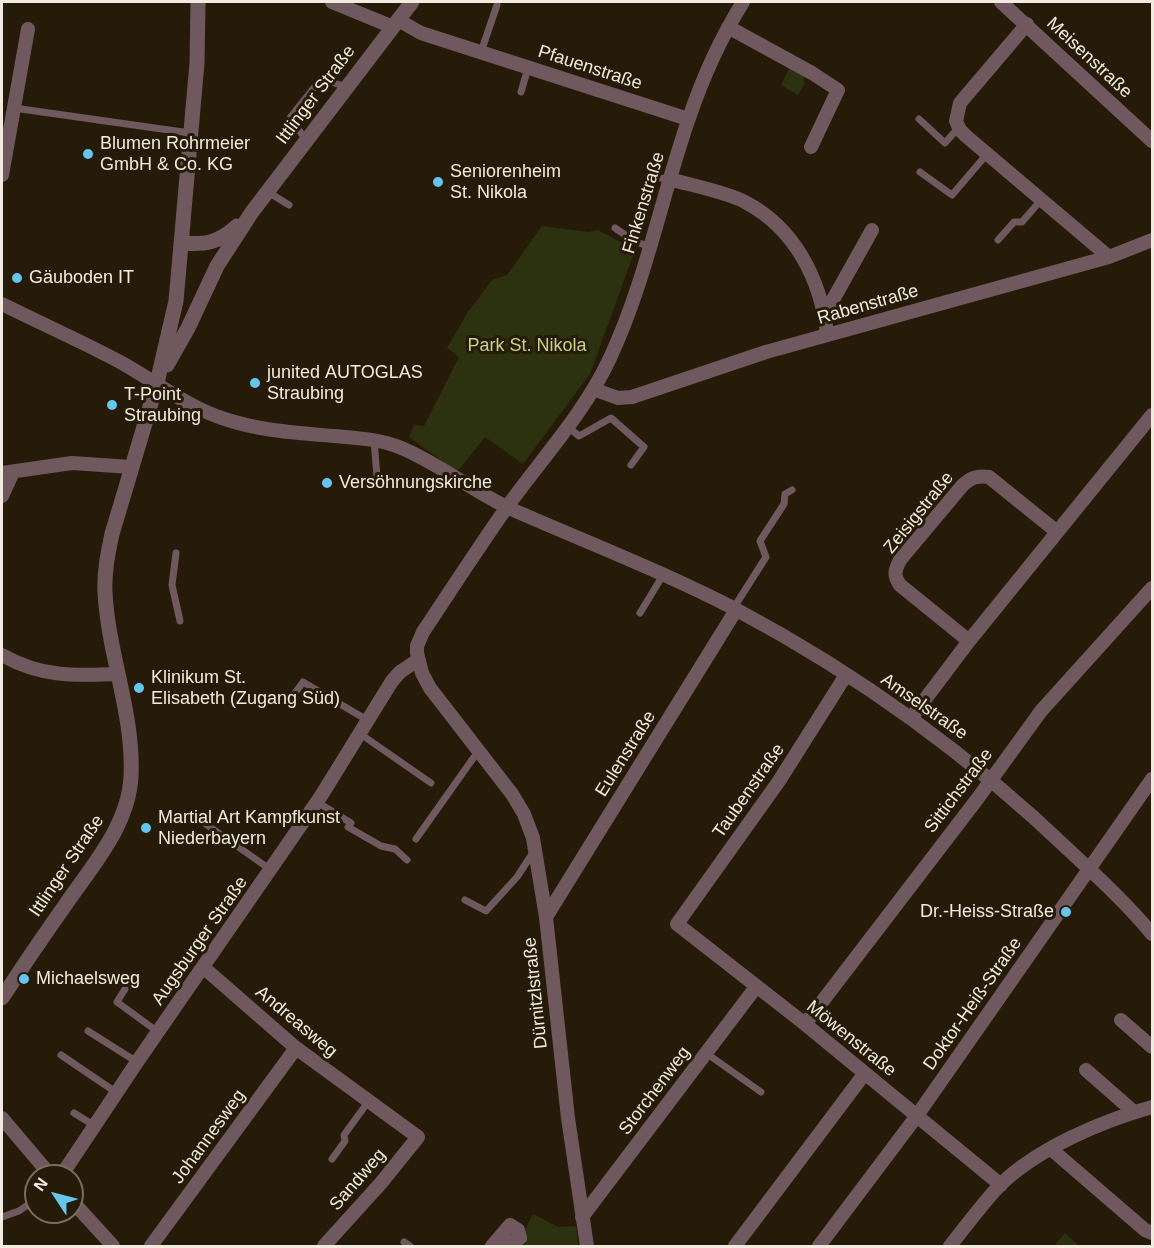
<!DOCTYPE html>
<html>
<head>
<meta charset="utf-8">
<style>
	body { margin:0 }
	#map { position:relative; width:1154px; height:1248px; overflow:hidden; background:#261b08; font-family:Arial,sans-serif }
	canvas { display:block }
	.frame { position:absolute; inset:0; border:3px solid #f3ebdf; pointer-events:none }
	.north { position:absolute; left:24px; top:1164px; width:60px; height:60px; box-sizing:border-box; background:#261b08; border:2px solid #786e5e; border-radius:50%; rotate:306deg; font-size:16px; font-weight:700; line-height:24px; text-align:center; color:#f3ebdf }
	.north::after { content:''; display:block; margin:auto; width:21px; height:27px; background:#65c5ef; clip-path:polygon(50% 0,100% 100%,50% 72%,0 100%) }
</style>
</head>
<body>
<div id="map">
<canvas width="1154" height="1248"></canvas>
<div class="frame"></div>
<div class="north">N</div>
</div>
<script>
const g = document.querySelector('canvas').getContext('2d');
g.lineJoin = 'round';
function paint(path, color) {
  g.fillStyle = color;
  g.fill(path, 'evenodd');
}
function stroke(path, color, width, dash) {
  g.strokeStyle = color;
  g.lineWidth = width;
  g.lineCap = dash ? 'butt' : 'round';
  g.setLineDash(dash || []);
  g.stroke(path);
}
function write(font, color, halo, rows, align = 'center') {
  g.font = font + ' Arial,sans-serif';
  g.lineWidth = 6;
  g.setLineDash([]);
  g.textBaseline = 'middle';
  g.strokeStyle = halo;
  g.fillStyle = color;
  for (const [text, x, y, turn = 0] of rows) {
    g.save();
    g.translate(x, y);
    g.rotate((+turn || 0) * Math.PI / 180);
    g.textAlign = isNaN(turn) ? turn : align;
    if (halo) g.strokeText(text, 0, 0);
    g.fillText(text, 0, 0);
    g.restore();
  }
}
paint(new Path2D(`
	M790,67l14,8v10l-6,10 -17,-10z
	M542,226l46,6 10,-2 37,20 -45,124 -67,90 -38,-27 -28,35 -48,-35 5,-12 10,1 35,-69 -12,-9 21,-36 24,-32 15,-5z
	M533,1214l25,13 18,-1 2,20h-56l4,-2 -1,-14z
	M1065,1233l14,13h-25z`), '#2c3110');
stroke(new Path2D(`
	M481,52l16,-47
	M521,92l7,-24
	M14,108l176,25
	M919,119l26,24 14,-16
	M306,140l-16,-22 31,-39 26,8
	M920,172l32,23 35,-41
	M649,177l20,2
	M268,192l21,13
	M615,228l19,13 16,6
	M998,240l16,-18h8l19,-22
	M568,427l11,9 32,-18 33,29 -13,18
	M374,440l3,37
	M176,553l-4,32 8,36
	M733,609l33,-52 -6,-16 24,-37 1,-10 7,-4
	M640,613l23,-38
	M295,693l8,-11 64,38
	M359,733l72,50
	M317,802l34,21 -3,4 33,19 14,3 12,11
	M200,820l71,50
	M416,839l63,-89
	M465,900l21,11 31,-34 17,-26
	M125,989l-8,13 41,30
	M88,1031l49,31
	M706,1053l55,39
	M61,1055l56,38
	M74,1113l21,13
	M332,1159l13,-18 -1,-6 24,-33
	M2,1217l17,-6 17,-12
	M404,1242l6,4`), '#6f595f', 7);
stroke(new Path2D(`
	M332,2l61,25
	M1001,2l151,139
	M398,20l23,13 267,86
	M1027,24l-67,79 -4,18 4,9 6,6 143,121
	M728,27l84,46 26,17 -27,57
	M2,175l26,-146
	M669,179c21,6 58,13 76,23 50,26 76,78 82,132
	M2,304c40,20 81,38 120,59 34,19 68,46 106,57 34,11 70,13 106,16 22,2 45,3 65,11 38,15 73,44 112,62 75,33 153,63 226,101 122,65 235,147 335,243 28,26 56,52 80,81
	M825,314l47,-84
	M593,389l25,9 14,-1 134,-45 343,-95 43,-17
	M2,473l70,-10 59,4
	M2,496l11,-24
	M969,641l-69,-56c-7,-10 -5,-15 0,-25l62,-74c8,-8 15,-11 27,-9l67,54
	M2,655c39,22 72,21 116,19
	M846,675l-67,106 -102,143 128,100 196,161
	M911,718l58,-77 183,-226
	M546,917l190,-307
	M203,967l93,81 122,89 -37,46 -57,63
	M1121,1020l31,27
	M805,1024l173,-226 63,-87 111,-123
	M1086,1070l48,42
	M2,1118l49,58
	M1051,1149l94,81 7,3
	M61,1176l76,-114 184,-266 71,-115 8,-9 18,-12
	M72,1201l41,45
	M582,1217l174,-230
	M151,1246l145,-198
	M492,1246l18,-21 8,5 2,8 -11,6 -9,-7
	M587,1246l-19,-128 -22,-201 -13,-79 -9,-24 -12,-20 -82,-106 -8,-15 -5,-20v-7l6,-14c28,-42 55,-84 84,-125 35,-49 77,-93 103,-149 35,-75 51,-159 78,-237 14,-42 32,-82 55,-119
	M735,1246l130,-173
	M819,1246l97,-129 236,-338
	M950,1246c16,-20 32,-42 50,-61 38,-37 102,-64 152,-78`), '#6f595f', 14);
stroke(new Path2D(`
	M181,243c24,2 38,0 56,-17
	M167,365l21,-37 29,-62 35,-54 160,-210
	M2,998c21,-32 42,-63 64,-94 26,-38 63,-79 65,-128 3,-62 -23,-122 -26,-184 -1,-20 3,-39 7,-58l45,-151 19,-82 21,-238 1,-61`), '#6f595f', 15);
for (const [x, y, r, color] of [
	[88,154,6,"#65c5ef"],
	[438,182,6,"#65c5ef"],
	[17,278,6,"#65c5ef"],
	[255,383,6,"#65c5ef"],
	[112,405,6,"#65c5ef"],
	[327,483,6,"#65c5ef"],
	[139,688,6,"#65c5ef"],
	[146,828,6,"#65c5ef"],
	[1066,912,6,"#65c5ef"],
	[24,979,6,"#65c5ef"]
]) {
  const dot = new Path2D();
  dot.arc(x, y, r, 0, 2 * Math.PI);
  g.fillStyle = color;
  g.fill(dot);
  stroke(dot, '#261b08', 2);
}
write('18px', '#f3ebdf', '#261b08', [
	["Meisenstraße",1089,58,43],
	["Pfauenstraße",590,68,18],
	["Ittlinger Straße",316,95,-53],
	["Finkenstraße",644,203,-73],
	["Rabenstraße",868,305,-16],
	["Zeisigstraße",919,513,-51],
	["Amselstraße",924,707,35],
	["Eulenstraße",626,754,-58],
	["Taubenstraße",749,791,-55],
	["Sittichstraße",959,791,-53],
	["Ittlinger Straße",67,866,-56],
	["Augsburger Straße",200,941,-55],
	["Dürnitzlstraße",536,993,-96],
	["Doktor-Heiß-Straße",973,1004,-55],
	["Andreasweg",296,1022,40],
	["Möwenstraße",851,1039,39],
	["Storchenweg",655,1091,-53],
	["Johannesweg",209,1137,-54],
	["Sandweg",358,1180,-49]
]);
write('18px', '#f3ebdf', '#261b08', [
	["Blumen Rohrmeier",100,144],
	["GmbH & Co. KG",100,165],
	["Seniorenheim",450,172],
	["St. Nikola",450,193],
	["Gäuboden IT",29,278],
	["junited AUTOGLAS",267,373],
	["Straubing",267,394],
	["T-Point",124,395],
	["Straubing",124,416],
	["Versöhnungskirche",339,483],
	["Klinikum St.",151,678],
	["Elisabeth (Zugang Süd)",151,699],
	["Martial Art Kampfkunst",158,818],
	["Niederbayern",158,839],
	["Dr.-Heiss-Straße",1054,912,"right"],
	["Michaelsweg",36,979]
], 'left');
write('18px', '#c5d389', '#261b08', [
	["Park St. Nikola",527,346]
]);
</script>
</body>
</html>
